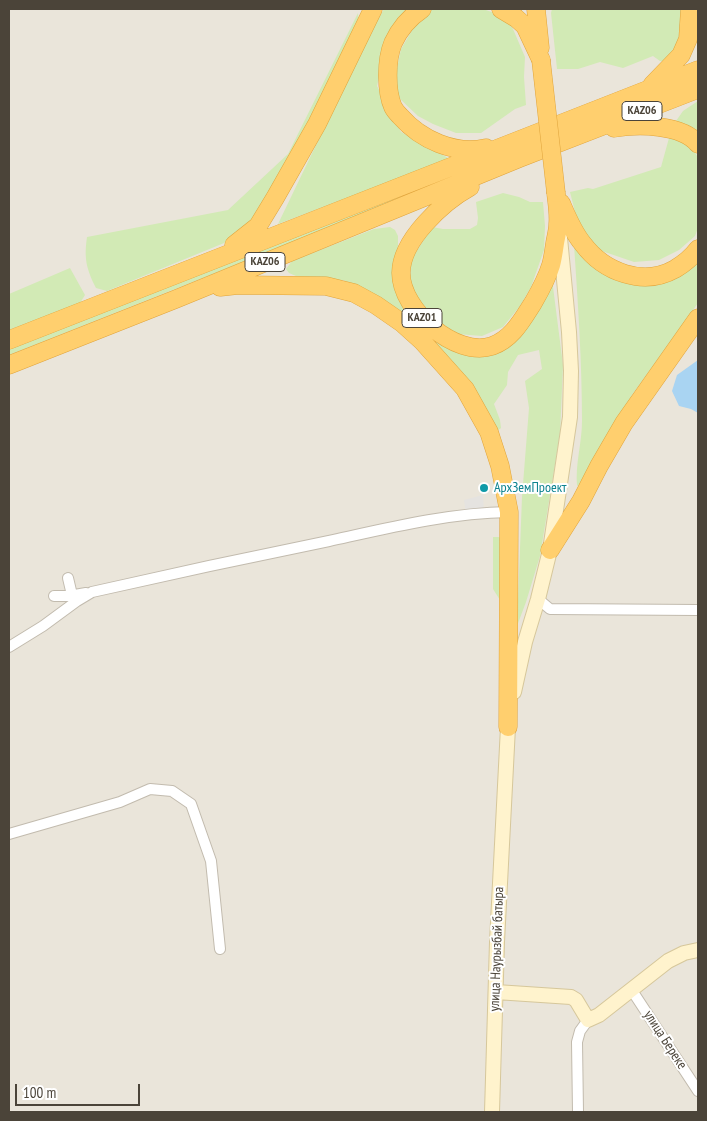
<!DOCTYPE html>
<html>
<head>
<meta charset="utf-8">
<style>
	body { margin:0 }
	#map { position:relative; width:707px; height:1121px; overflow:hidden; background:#f6f3ec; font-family:"PT Sans Narrow",sans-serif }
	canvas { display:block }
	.frame { position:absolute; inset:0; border:10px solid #4b4439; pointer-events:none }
	.scale { position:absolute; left:15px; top:1084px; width:125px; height:22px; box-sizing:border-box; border:2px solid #4b4439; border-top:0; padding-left:6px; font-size:15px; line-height:18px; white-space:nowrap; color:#4b4439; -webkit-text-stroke:4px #fff; paint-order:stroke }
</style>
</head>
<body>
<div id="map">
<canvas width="707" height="1121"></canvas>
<div class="frame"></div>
<div class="scale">100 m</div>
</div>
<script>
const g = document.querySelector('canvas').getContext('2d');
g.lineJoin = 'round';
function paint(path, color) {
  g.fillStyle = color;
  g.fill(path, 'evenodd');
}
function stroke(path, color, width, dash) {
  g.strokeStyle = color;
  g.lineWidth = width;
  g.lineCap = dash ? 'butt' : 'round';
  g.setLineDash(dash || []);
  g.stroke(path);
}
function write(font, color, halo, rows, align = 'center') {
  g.font = font + ' "PT Sans Narrow",sans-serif';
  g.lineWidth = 4;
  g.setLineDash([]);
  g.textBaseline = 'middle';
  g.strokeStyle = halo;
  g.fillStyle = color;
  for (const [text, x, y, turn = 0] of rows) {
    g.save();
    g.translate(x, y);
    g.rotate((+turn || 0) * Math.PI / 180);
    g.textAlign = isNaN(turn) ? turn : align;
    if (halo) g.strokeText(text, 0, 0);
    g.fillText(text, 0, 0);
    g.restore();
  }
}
paint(new Path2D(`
	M9,9h689v1103h-689z`), '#eae5da');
paint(new Path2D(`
	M384,9h35l-32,36 -10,41 24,46 49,27 -172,65 93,-193z
	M431,9h52l17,6 7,4 6,10 12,28 -1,20 2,28 -11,4 -34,24h-25l-23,-9 -15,-8 -20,-19 -4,-14 7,-34 16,-27z
	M552,9h133l-4,30 -12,23 -9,-1 -7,-5 -30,12 -23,-6 -22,7h-21l-6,-56z
	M358,13l1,15 -103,192 -27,21 -122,50 -11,-3c-10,-20 -12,-30 -9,-51l141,-27 60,-56z
	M698,75v6l-689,274v-7z
	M698,101v35l-13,-8 -9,-7 7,-10z
	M669,138l13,2 13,12 3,6v70l-3,8 -16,14 -20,10 -25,2 -38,-13 -19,-29 -7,-28 18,-4 5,1 68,-22z
	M503,193l16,4 11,5h13l2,24 -1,24 -13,37 -11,19 -17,21 -21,9 -25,-2 -30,-20 -17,-30 1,-24 21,-33 11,2h27l7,-4 1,-7 -2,-16z
	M390,227l5,3 3,6v10l-4,30 8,23 82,53 68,-73 11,86 -3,69 -20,122 -14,46 -9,24 5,-129 7,-89 -4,-27 17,-12 -3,-19 -21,5 -10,17 -1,13 -13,19 6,16 1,8 -5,4 -54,-81 -49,-45 -50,-26h-30l-17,-4 -7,-3 -3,-4 6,-8 82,-32z
	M574,245l73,38 51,-29v49l-66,92 -38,72 -12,15 -5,4c-2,-22 5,-43 5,-65 0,-59 -4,-117 -8,-176z
	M70,268l15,27 -5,8 -71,27v-36z
	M493,537h6l2,2 1,61h-2l-7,-11z`), '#d2eab5');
paint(new Path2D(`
	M483,495l1,17 -18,3 -2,-15z`), '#e5e3e0');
paint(new Path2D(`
	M698,360v53l-7,-4 -12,-3 -7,-15 5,-16z`), '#a9d4f2');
const street = new Path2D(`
	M68,578l4,17
	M54,596h15l17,-3
	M538,599l12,10 148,1
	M9,647l34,-21 34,-25 15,-9c79,-18 158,-35 237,-51 59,-13 119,-28 180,-29
	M9,834l111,-32 30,-13 22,2 19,13 20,57 9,88
	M631,989l67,102
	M578,1112l-1,-70 3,-11 8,-11`);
const secondary = new Path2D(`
	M514,692l11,-50 13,-43 12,-49 20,-133 1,-46 -2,-39 -9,-94
	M496,992l75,5 5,3 12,20 11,-5 69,-54 16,-8 14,-3
	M492,1112l5,-170 11,-215 1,-8`);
const highway = new Path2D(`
	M422,9c-12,8 -23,21 -29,34 -7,17 -7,48 0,64 2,4 5,7 7,9 21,24 55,39 86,32
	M501,9l15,9 9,8 16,34
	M536,9l4,39
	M652,85l29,-30 7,-16 2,-30
	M614,128c24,-4 68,-4 84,16
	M470,187c-27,15 -69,53 -69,86 0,37 54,85 91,73 20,-7 30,-26 41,-43 7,-12 14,-25 18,-38 2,-7 3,-15 4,-22 1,-6 3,-13 3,-19 1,-10 -1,-21 -2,-31
	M561,203c6,14 12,29 22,41 21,28 60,43 92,25 10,-6 17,-12 23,-20
	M234,245l24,-19 17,-28 42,-74 56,-115
	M220,287l18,-2 88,1 28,7 22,12 26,18 20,18 43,48 24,43 11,34 9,46 -1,215
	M9,340l689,-270
	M9,365l167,-66 344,-141 178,-69
	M550,550l31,-49 18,-35 25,-43 74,-105`);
stroke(street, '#c2bbae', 12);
stroke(secondary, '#d6c79b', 16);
stroke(highway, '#e0a43c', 19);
stroke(street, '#fff', 10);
stroke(secondary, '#fff3cd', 14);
stroke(highway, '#ffcf6e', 18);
const highwayBridge = new Path2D(`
	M541,60l15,133`);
stroke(highwayBridge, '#e0a43c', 19, []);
stroke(highwayBridge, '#ffcf6e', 18);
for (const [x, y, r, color] of [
	[484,488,5,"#0f9aa8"]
]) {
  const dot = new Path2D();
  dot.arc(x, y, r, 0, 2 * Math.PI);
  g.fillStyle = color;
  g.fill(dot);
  stroke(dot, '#fff', 2);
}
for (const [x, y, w] of [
	[642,111,40],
	[265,262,40],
	[422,318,40]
]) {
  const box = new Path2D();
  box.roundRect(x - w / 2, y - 9.5, w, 19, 4);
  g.fillStyle = '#fff';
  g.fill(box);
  stroke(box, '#4b4439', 1);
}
write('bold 12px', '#4b4439', null, [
	["KАZ06",642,111],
	["KАZ06",265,262],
	["KАZ01",422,318]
]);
write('14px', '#0d838f', '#fff', [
	["АрхЗемПроект",494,488]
], 'left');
write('14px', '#4b4439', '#fff', [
	["улица Наурызбай батыра",497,949,-88],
	["улица Береке",665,1040,57]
]);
</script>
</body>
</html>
